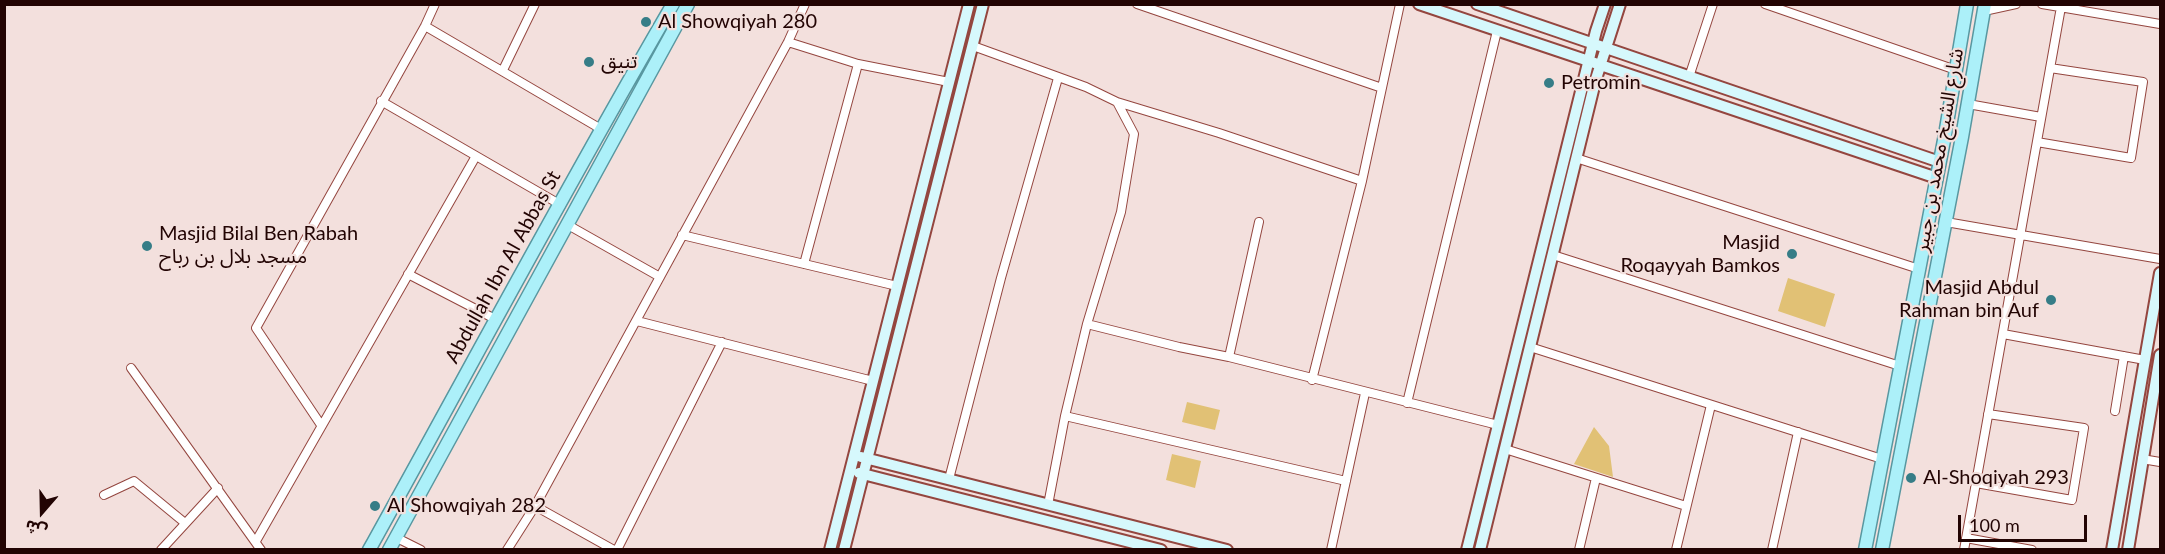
<!DOCTYPE html>
<html>
<head>
<meta charset="utf-8">
<style>
	body { margin:0 }
	#map { position:relative; width:2165px; height:554px; overflow:hidden; background:#f3e0dd; font-family:Lato,"Noto Sans Arabic",sans-serif }
	canvas { display:block }
	.frame { position:absolute; inset:0; border:6px solid #220403; pointer-events:none }
	.north { position:absolute; left:12px; top:482px; width:60px; height:60px; -webkit-text-stroke:4px #f3e0dd; paint-order:stroke; rotate:200deg; font-size:16px; font-weight:700; line-height:24px; text-align:center; color:#220403 }
	.north::after { content:''; display:block; margin:auto; width:21px; height:27px; background:#220403; clip-path:polygon(50% 0,100% 100%,50% 72%,0 100%) }
	.scale { position:absolute; left:1958px; top:515px; width:129px; height:27px; box-sizing:border-box; border:3px solid #220403; border-top:0; padding-left:8px; font-size:18px; line-height:21px; white-space:nowrap; color:#220403; -webkit-text-stroke:4px #f3e0dd; paint-order:stroke }
</style>
</head>
<body>
<div id="map">
<canvas width="2165" height="554"></canvas>
<div class="frame"></div>
<div class="north">ش</div>
<div class="scale">100 m</div>
</div>
<script>
const g = document.querySelector('canvas').getContext('2d');
g.lineJoin = 'round';
function paint(path, color) {
  g.fillStyle = color;
  g.fill(path, 'evenodd');
}
function stroke(path, color, width, dash) {
  g.strokeStyle = color;
  g.lineWidth = width;
  g.lineCap = dash ? 'butt' : 'round';
  g.setLineDash(dash || []);
  g.stroke(path);
}
function write(font, color, halo, rows, align = 'center') {
  g.font = font + ' Lato,"Noto Sans Arabic",sans-serif';
  g.lineWidth = 4.5;
  g.setLineDash([]);
  g.textBaseline = 'middle';
  g.strokeStyle = halo;
  g.fillStyle = color;
  for (const [text, x, y, turn = 0] of rows) {
    g.save();
    g.translate(x, y);
    g.rotate((+turn || 0) * Math.PI / 180);
    g.textAlign = isNaN(turn) ? turn : align;
    if (halo) g.strokeText(text, 0, 0);
    g.fillText(text, 0, 0);
    g.restore();
  }
}
paint(new Path2D(`
	M1788,278l47,16 -10,33 -47,-16z
	M1187,402l33,8 -5,20 -33,-8z
	M1594,427l15,19 4,31 -39,-13z
	M1172,454l29,7 -6,27 -29,-8z`), '#e1c175');
const street = new Path2D(`
	M1137,4l245,84
	M1765,4l191,66
	M2042,4l118,20
	M1984,11l32,-7
	M425,26l176,103
	M788,42l70,22 91,18
	M973,46l113,41 31,15 17,32 -13,78 -34,112 -22,92 -17,89
	M503,70l32,-66
	M1689,77l24,-73
	M381,101l180,104
	M1117,102l102,31 143,48
	M1968,104l73,13
	M2037,142l94,16 12,-76 -93,-14
	M1576,158l343,111
	M1946,222l214,37
	M568,225l92,52
	M682,235l215,51
	M1553,255l347,111
	M804,264l54,-200
	M408,274l89,46
	M637,321l236,60
	M1087,324l92,23 50,10 269,68
	M2003,334l142,26
	M1530,347l352,112
	M1229,357l30,-135
	M131,368l130,182
	M1312,380l50,-199 38,-177
	M1407,403l90,-372
	M2115,411l9,-55
	M1065,416l281,65
	M321,425l-65,-97 169,-302 10,-22
	M1505,449l181,57
	M2142,459l18,3
	M949,479l52,-201 57,-200
	M1976,483l96,17 12,-72 -96,-14
	M104,495l30,-14 51,42
	M535,506l79,44
	M395,537l26,13
	M1966,538l66,12
	M256,541l220,-385
	M161,550l57,-62
	M507,550l28,-44 253,-464 17,-38
	M617,550l105,-208
	M1331,550l34,-157
	M1579,550l17,-72
	M1676,550l35,-145
	M1772,550l26,-118
	M1964,550l97,-543`);
const secondary = new Path2D(`
	M1419,4l518,174
	M1477,4l463,158
	M861,457l366,93
	M859,473l302,77
	M830,550l139,-546
	M844,550l139,-546
	M1467,550l129,-519 9,-27
	M1480,550l115,-468 25,-78
	M2112,550l48,-277
	M2128,550l32,-195`);
const primary = new Path2D(`
	M369,550c101,-182 199,-366 304,-546
	M389,550l299,-546
	M1865,550l80,-415 22,-131
	M1882,550l80,-413 23,-133`);
stroke(street, '#94463f', 10);
stroke(secondary, '#94463f', 14);
stroke(primary, '#5897a0', 15);
stroke(street, '#fff', 8);
stroke(secondary, '#d6f8fc', 10);
stroke(primary, '#acf0f9', 12);
for (const [x, y, r, color] of [
	[646,22,6,"#367d87"],
	[589,62,6,"#367d87"],
	[1549,83,6,"#367d87"],
	[147,246,6,"#367d87"],
	[1792,254,6,"#367d87"],
	[2051,300,6,"#367d87"],
	[1911,478,6,"#367d87"],
	[375,506,6,"#367d87"]
]) {
  const dot = new Path2D();
  dot.arc(x, y, r, 0, 2 * Math.PI);
  g.fillStyle = color;
  g.fill(dot);
  stroke(dot, '#f3e0dd', 2);
}
write('20px', '#220403', '#f3e0dd', [
	["Al Showqiyah 280",658,22],
	["تنيق",601,62],
	["Petromin",1561,83],
	["Masjid Bilal Ben Rabah",159,234],
	["مسجد بلال بن رباح",159,257],
	["Masjid",1780,243,"right"],
	["Roqayyah Bamkos",1780,266,"right"],
	["Masjid Abdul",2039,288,"right"],
	["Rahman bin Auf",2039,311,"right"],
	["Al-Shoqiyah 293",1923,478],
	["Al Showqiyah 282",387,506]
], 'left');
write('20px', '#220403', '#f3e0dd', [
	["شارع الشيخ محمد بن جبير",1939,150,-80],
	["Abdullah Ibn Al Abbas St",503,267,-61]
]);
</script>
</body>
</html>
